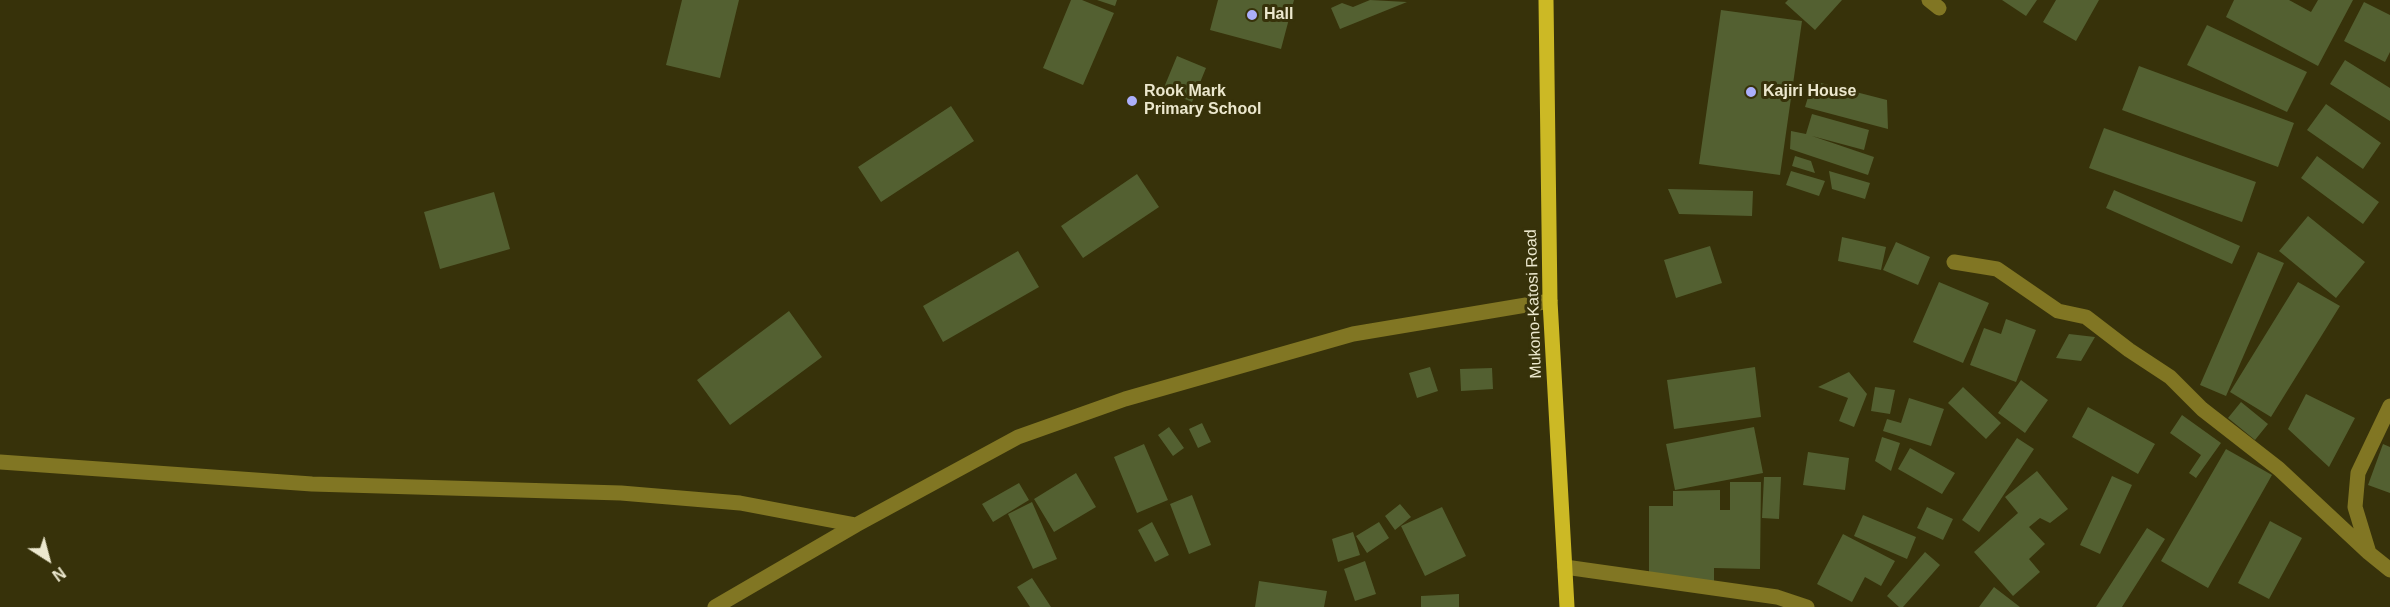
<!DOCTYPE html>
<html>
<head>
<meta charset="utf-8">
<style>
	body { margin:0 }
	#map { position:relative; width:2390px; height:607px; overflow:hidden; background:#37320a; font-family:Arial,sans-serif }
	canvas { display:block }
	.north { position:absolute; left:18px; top:529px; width:60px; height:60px; -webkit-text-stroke:4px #37320a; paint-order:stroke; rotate:144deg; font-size:16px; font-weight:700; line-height:24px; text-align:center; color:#ece8ce }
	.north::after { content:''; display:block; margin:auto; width:21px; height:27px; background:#ece8ce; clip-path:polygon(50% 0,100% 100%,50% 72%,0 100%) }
</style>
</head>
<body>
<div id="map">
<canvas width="2390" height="607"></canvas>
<div class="north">N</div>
</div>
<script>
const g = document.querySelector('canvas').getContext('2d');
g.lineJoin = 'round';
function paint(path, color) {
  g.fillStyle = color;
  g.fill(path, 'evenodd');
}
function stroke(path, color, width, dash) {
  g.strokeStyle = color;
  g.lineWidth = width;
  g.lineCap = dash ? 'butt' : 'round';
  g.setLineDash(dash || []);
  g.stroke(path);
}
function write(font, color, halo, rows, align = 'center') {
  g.font = font + ' Arial,sans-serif';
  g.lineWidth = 6;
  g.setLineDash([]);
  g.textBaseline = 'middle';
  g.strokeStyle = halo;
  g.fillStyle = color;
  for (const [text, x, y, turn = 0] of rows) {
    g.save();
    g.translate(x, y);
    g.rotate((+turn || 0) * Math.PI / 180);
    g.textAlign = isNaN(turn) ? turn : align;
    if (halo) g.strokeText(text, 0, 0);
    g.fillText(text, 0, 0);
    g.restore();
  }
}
paint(new Path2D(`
	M682,0h57l-19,78 -54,-13z
	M1071,0h11l32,13 -31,72 -40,-17z
	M1097,0h20l-2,6z
	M1218,0h76l-13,49 -71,-19z
	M1370,0l37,2 -67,27 -9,-21 11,-5 11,4z
	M1788,0h54l-27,30 -30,-27z
	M2002,0h35l-11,16z
	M2056,0h43l-23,41 -33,-19z
	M2234,0h55l22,12 7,-12h35l-35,66 -92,-49z
	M2364,2l26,13v37l-5,10 -41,-21z
	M1721,10l81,11 -22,154 -81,-11z
	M2207,25l100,47 -20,40 -100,-47z
	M1177,56l29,12 -14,34 -29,-12z
	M2345,60l45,28v33l-60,-37z
	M2139,66l155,57 -16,44 -156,-57z
	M1813,81l74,19 1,29 -83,-22z
	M2326,104l55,39 -18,26 -56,-39z
	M951,106l23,35 -93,61 -23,-35z
	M1812,114l57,16 -5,20 -52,-14 62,21 -6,18 -78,-26 1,-18 15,3z
	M2104,128l152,54 -14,40 -153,-54z
	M1795,156l16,5 4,12 -23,-7z
	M2317,156l62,46 -16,22 -62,-46z
	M1791,171l34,10 -6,15 -33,-11z
	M1829,171l41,12 -5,16 -33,-10z
	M1137,174l22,33 -76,51 -22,-32z
	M1668,189l85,2 -1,25 -73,-2z
	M2114,190l126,56 -8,18 -126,-56z
	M494,192l16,57 -70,20 -16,-57z
	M2308,216l57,46 -29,36 -57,-47z
	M1842,237l44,10 -5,23 -43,-9z
	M1896,242l34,15 -12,28 -35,-15z
	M1710,246l12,37 -46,15 -12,-38z
	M1018,251l21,36 -96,55 -20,-36z
	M2258,252l26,11 -58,133 -26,-11z
	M1939,282l50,21 -26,60 -50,-21z
	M2298,282l42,24 -69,111 -41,-25z
	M789,311l33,46 -92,68 -33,-45z
	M2006,319l30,11 -20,52 -46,-17 14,-37 17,6z
	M2069,334l26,3 -14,24 -25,-3z
	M1430,367l8,24 -21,7 -8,-25z
	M1755,367l6,50 -87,12 -7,-49z
	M1492,368l1,21 -32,2 -1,-22z
	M1849,372l18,22 -13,33 -15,-6 9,-23 -30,-11z
	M2021,380l27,20 -23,33 -27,-20z
	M1875,387l20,3 -5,24 -19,-3z
	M1963,387l38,36 -15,16 -38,-36z
	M2306,394l49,24 -26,49 -41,-38z
	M1909,398l35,11 -13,37 -48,-15 4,-12 14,4z
	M2241,402l27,22 -13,16 -27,-22z
	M2088,407l67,37 -17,30 -66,-37z
	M2182,415l39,28 -25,35 -7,-5 12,-18 -31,-22z
	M1202,423l9,19 -13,6 -9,-19z
	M1169,427l15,21 -11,8 -15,-21z
	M1754,427l9,46 -88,17 -9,-46z
	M1882,437l18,6 -9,28 -16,-10z
	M2017,438l17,11 -55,83 -17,-12z
	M1144,444l24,56 -31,13 -23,-56z
	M2383,444l7,3v46l-22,-8z
	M1910,448l45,25 -13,21 -44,-25z
	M2226,449l46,26 -64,113 -47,-27z
	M1808,452l41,6 -4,32 -42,-5z
	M2037,471l31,38 -18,14 -10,-5 -11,9 16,17 -16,15 11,13 -27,24 -39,-44 44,-39 -13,-16z
	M1076,473l20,34 -42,25 -20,-33z
	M2112,476l20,9 -32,69 -20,-9z
	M1764,477h17l-2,42 -17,-1z
	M1730,482h31l-1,87 -46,-1v13h-65v-75h24v-15l47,-1v20h10z
	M1019,483l10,17 -36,22 -11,-18z
	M1192,495l19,50 -22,9 -19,-50z
	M1032,502l25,57 -24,10 -25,-55z
	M1400,504l11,13 -16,13 -10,-14z
	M1442,507l24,49 -41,20 -24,-50z
	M1927,507l26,12 -10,21 -26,-12z
	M1863,515l53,22 -9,22 -53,-23z
	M2270,521l32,17 -33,61 -31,-16z
	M1152,522l17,33 -14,7 -17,-32z
	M1379,522l10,16 -22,15 -11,-17z
	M2147,528l18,11 -43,68h-26z
	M1353,532l7,23 -22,7 -6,-23z
	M1843,534l52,27 -14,25 -16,-9 -13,25 -35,-18z
	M1925,552l15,13 -37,42h-4l-12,-11z
	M1365,561l11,33 -21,7 -11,-32z
	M1032,578l19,29h-21l-13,-20z
	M1259,581l68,10 -3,16h-69z
	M1994,587l26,20h-41z
	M1459,594v13h-38v-11z`), '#536031');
stroke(new Path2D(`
	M1929,0l10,8
	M1954,262l43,7 61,42 28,6 43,33 41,27 32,32 77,60 90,84
	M2390,406l-32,67 -3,34 14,46 21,17
	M0,462l312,22 309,9 119,10 116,22
	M1565,567l212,30 30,10
	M715,607l141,-82 162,-88 107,-38 228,-65 197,-33`), '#817623', 15);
stroke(new Path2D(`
	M1546,0l4,301 17,306`), '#ccb925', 15);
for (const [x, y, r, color] of [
	[1252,15,6,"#abaffb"],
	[1751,92,6,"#abaffb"],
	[1132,101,6,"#abaffb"]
]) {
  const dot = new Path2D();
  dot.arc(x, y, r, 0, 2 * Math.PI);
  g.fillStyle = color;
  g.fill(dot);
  stroke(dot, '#37320a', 2);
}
write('bold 16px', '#ece8ce', '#37320a', [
	["Hall",1264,15],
	["Rook Mark",1144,92],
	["Primary School",1144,110],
	["Kajiri House",1763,92]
], 'left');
write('16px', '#ece8ce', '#37320a', [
	["Mukono-Katosi Road",1534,304,-92]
]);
</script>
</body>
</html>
